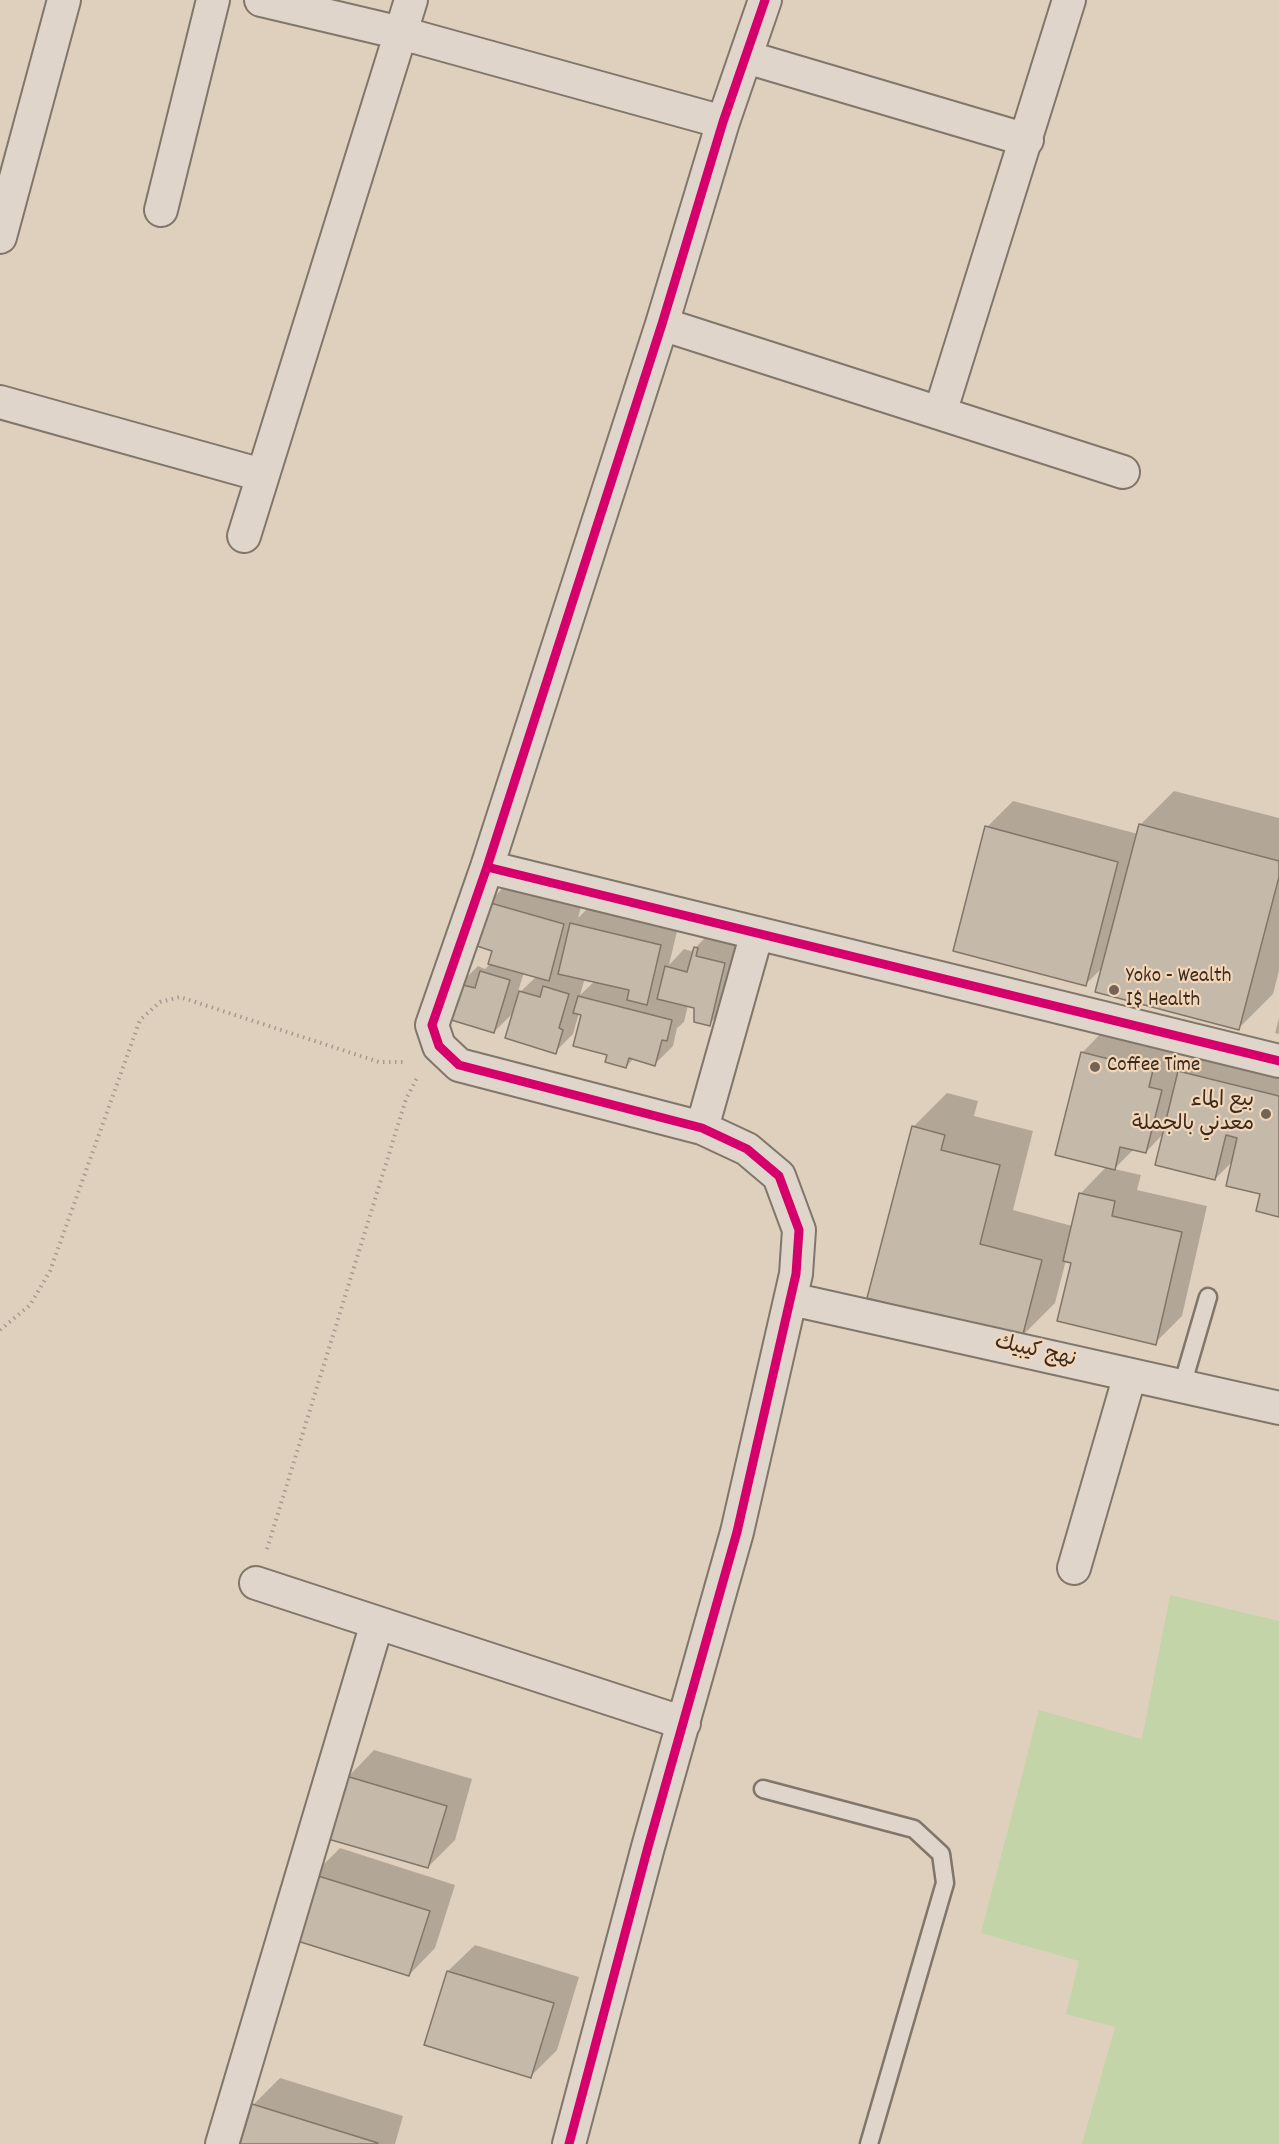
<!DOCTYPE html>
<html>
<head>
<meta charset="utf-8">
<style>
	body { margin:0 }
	canvas { display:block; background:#dfd0bd }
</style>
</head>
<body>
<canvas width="1279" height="2144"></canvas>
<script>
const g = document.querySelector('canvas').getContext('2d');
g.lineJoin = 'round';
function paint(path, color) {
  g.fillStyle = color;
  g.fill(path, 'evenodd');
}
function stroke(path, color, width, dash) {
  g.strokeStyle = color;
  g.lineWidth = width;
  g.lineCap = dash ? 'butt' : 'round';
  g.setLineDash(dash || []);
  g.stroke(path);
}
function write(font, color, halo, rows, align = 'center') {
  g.font = font + ' Dekko,"Playpen Sans Arabic",sans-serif';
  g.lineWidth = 4.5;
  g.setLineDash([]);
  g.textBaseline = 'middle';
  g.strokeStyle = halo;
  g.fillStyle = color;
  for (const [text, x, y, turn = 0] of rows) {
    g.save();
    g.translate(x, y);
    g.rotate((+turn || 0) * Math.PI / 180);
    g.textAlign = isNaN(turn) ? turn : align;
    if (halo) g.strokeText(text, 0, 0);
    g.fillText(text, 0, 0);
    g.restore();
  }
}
paint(new Path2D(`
	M1170,1595l109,26v523h-197l33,-117 -49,-13 13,-53 -98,-28 58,-223 103,29z`), '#c2d4a8');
paint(new Path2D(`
	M1174,791l105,27v153l-6,23 -34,34 -136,-61 -17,17 -99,-157 26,-26 125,33 2,-9z
	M506,885l75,22 -3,11 12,-12 88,21 -9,38 15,-16 10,3 1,-4 18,-18 29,15 -15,62 -18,17 -13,-17 -8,-2 -4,17 -7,6 -4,18 -18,18 -21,-6 -8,9 -43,-53 -4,-1 -6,21 -18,18 -40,-41 -21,21 -34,-48 18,-18 7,3 5,-5 4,-14 -5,-48zM524,972l13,4 -20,19zM585,978l10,3 -15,14z
	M1279,1018v16l-4,-1z
	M1108,1026l71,18 -4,16 12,3 18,-18 74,18v152l-45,-55 -19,19 -51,-46 -18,19 -12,-3 -20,20 27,6 -4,15 70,16 -25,110 -27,27 -83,-81 -6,-2 -11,43 -34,34 -108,-210 34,-34 31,8 -4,15 59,15 -20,79 59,16 8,-32 27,-28 -25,-113z
	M374,1750l98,29 -17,61 -27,27 -80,-90z
	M340,1848l115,37 -20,63 -26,27 -96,-100z
	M475,1945l104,32 -22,73 -27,27 -104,-33 22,-73z
	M280,2078l123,38 -8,28h-154l12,-39z`), '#0003');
const building = new Path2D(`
	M1139,824l140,37v16l-40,153 -144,-38z
	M985,826l133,36 -32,124 -133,-35z
	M487,902l77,22 -15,57 -61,-17 4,-13 -18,-6z
	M570,923l91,22 -14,60 -20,-5 2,-10 -71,-16z
	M694,947l4,1 -2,8 29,7 -15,63 -16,-4v-14l-37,-9 8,-33 22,6z
	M480,971l30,9 -16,53 -46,-14 11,-35 16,4z
	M543,986l26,8 -10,34 4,2 -7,24 -51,-16 14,-47 21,6z
	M578,996l94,24 -5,21 -5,-1 -7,26 -26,-8 -3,10 -21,-6 2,-7 -34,-9 8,-31 -8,-2z
	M1081,1052l72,18 -4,17 13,3 -16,63 -26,-6 -5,23 -60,-15z
	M1178,1071l101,25v121l-23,-6 4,-17 -34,-8 11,-48 -11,-3 -11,45 -60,-15z
	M912,1126l33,9 -4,15 59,15 -20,79 62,16 -20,78 -155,-40z
	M1079,1193l36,8 -3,15 70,16 -26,113 -99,-24 14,-58 -8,-2z
	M346,1776l101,30 -19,62 -100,-29z
	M312,1874l118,37 -21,65 -118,-37z
	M447,1971l107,32 -23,75 -107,-33z
	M252,2104l126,39 -1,1h-137z`);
paint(building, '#c5baa9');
stroke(building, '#80766a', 1.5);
const service = new Path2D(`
	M1182,1386l26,-89
	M763,1789l151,40 27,25 4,29 -76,261`);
const minor = new Path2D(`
	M261,0l140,33 322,89
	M746,57l281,83
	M161,210l52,-210
	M0,237l64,-237
	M662,324l461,148
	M0,402l262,73
	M940,413l129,-413
	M244,536l167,-536
	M487,867l792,194
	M702,1128l55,-195
	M791,1299l488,109
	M1074,1568l56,-193
	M256,1583l428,140
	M222,2144l155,-521
	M569,2144l79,-297 89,-315 59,-258 3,-44 -20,-54 -32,-27 -45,-21 -243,-63 -20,-19 -7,-21 55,-158 175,-543 61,-202 42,-122`);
stroke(service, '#80766a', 21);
stroke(minor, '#80766a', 36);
stroke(new Path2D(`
	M0,1330l30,-25 20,-34 90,-251 20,-18 20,-5 199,65h28
	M267,1549l139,-450 12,-23`), '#a49b92', 4, [1.5, 4.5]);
stroke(service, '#dfd5ca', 16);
stroke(minor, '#dfd5ca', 32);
stroke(new Path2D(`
	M487,867l792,194
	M569,2144l79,-297 89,-315 59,-258 3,-44 -20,-54 -32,-27 -45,-21 -243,-63 -20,-19 -7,-21 55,-158 175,-543 61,-202 42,-122`), '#d6006c', 9);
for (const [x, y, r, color] of [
	[1114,990,6,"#746456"],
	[1095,1067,6,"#746456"],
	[1266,1114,6,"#746456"]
]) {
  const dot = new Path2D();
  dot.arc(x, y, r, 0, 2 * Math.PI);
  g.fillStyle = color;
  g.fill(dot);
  stroke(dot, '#f2d6b9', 2);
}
write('21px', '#3b2a1e', '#f2d6b9', [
	["Yoko - Wealth",1126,978],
	["I$ Health",1126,1002],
	["Coffee Time",1107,1067],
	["بيع الماء",1254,1102,"right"],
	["معدني بالجملة",1254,1126,"right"]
], 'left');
write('21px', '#3b2a1e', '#f2d6b9', [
	["نهج كيبيك",1035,1353,13]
]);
</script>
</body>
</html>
